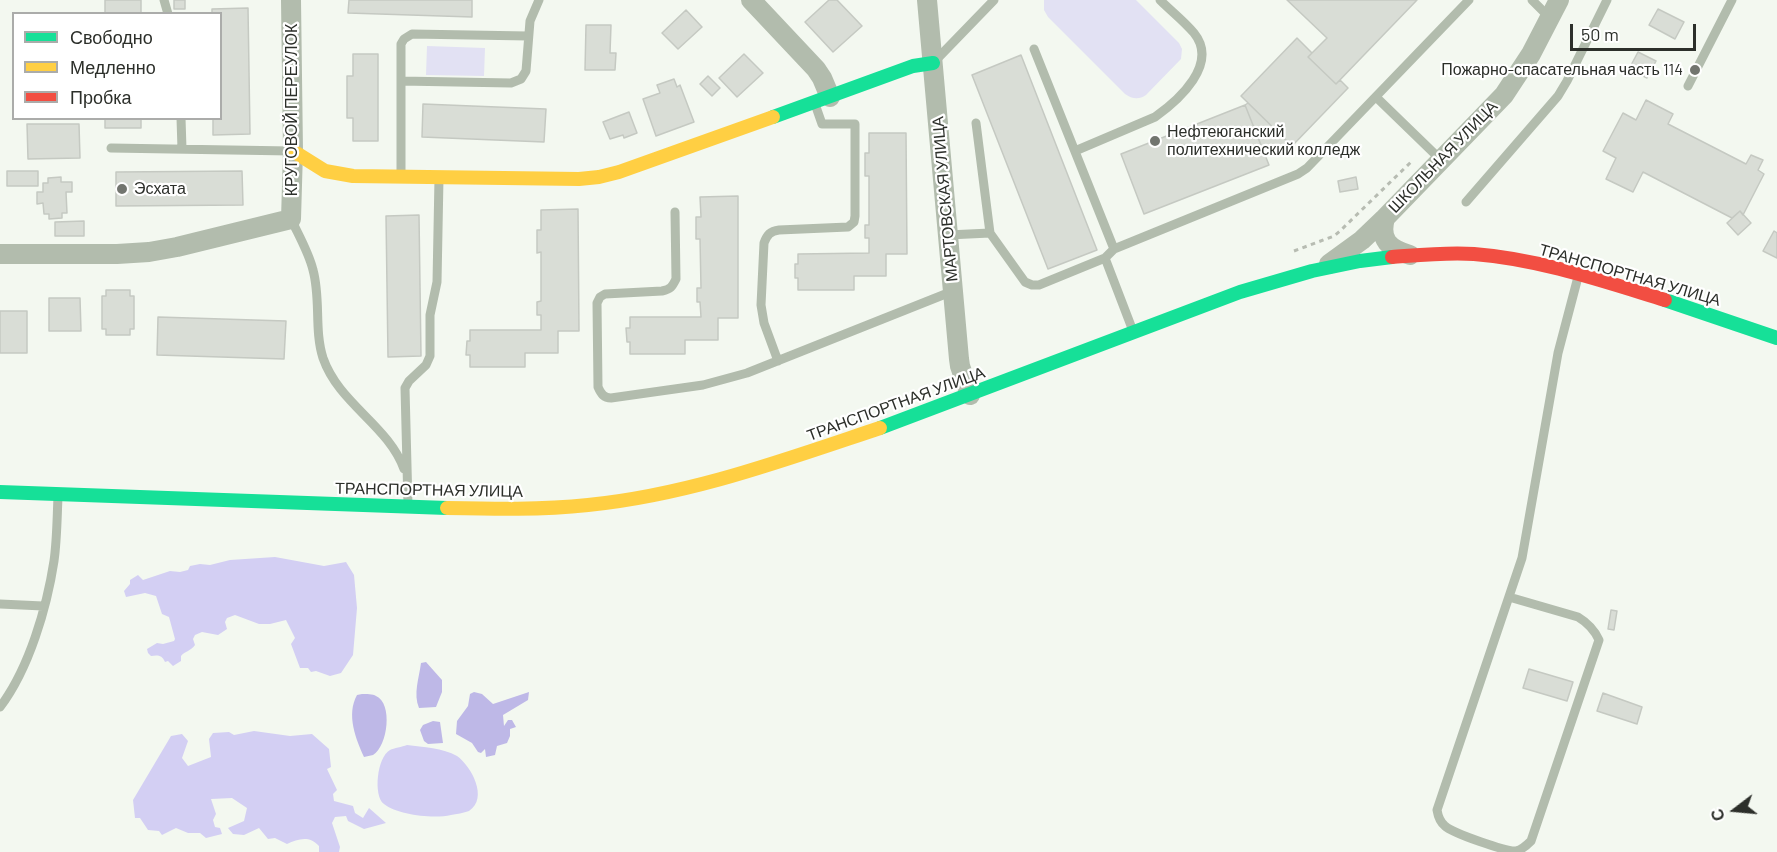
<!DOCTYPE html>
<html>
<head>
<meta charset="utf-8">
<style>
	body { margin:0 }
	#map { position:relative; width:1777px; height:852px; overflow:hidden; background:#f3f8f0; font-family:Barlow,sans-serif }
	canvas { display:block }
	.legend { position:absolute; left:12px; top:12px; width:210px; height:108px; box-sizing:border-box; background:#fff; border:2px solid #abacaa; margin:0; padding:8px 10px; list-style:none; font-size:18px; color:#2c2f2a }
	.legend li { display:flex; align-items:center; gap:12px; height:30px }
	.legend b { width:30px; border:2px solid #abacaa }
	.north { position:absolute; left:1705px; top:780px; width:60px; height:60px; -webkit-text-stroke:4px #fff; paint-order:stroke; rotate:254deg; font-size:16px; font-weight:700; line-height:24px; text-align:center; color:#2c2f2a }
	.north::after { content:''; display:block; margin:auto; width:21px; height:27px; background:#2c2f2a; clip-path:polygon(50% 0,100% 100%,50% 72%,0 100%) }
	.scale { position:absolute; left:1570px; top:24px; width:126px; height:27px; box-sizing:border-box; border:3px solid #2c2f2a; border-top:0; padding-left:8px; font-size:18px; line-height:21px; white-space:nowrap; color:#2c2f2a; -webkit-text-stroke:4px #fff; paint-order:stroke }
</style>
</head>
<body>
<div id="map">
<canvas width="1777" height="852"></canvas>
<ul class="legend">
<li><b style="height:8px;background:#16e098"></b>Свободно</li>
<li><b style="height:8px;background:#ffcf43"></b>Медленно</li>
<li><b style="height:8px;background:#f24e42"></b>Пробка</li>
</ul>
<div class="north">С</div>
<div class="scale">50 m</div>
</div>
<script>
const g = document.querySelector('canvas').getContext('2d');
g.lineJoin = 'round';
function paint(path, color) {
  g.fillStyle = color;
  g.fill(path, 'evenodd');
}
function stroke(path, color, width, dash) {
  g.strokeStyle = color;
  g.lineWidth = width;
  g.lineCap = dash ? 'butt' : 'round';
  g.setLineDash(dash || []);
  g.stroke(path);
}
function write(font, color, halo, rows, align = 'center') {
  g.font = font + ' Barlow,sans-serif';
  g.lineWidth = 4.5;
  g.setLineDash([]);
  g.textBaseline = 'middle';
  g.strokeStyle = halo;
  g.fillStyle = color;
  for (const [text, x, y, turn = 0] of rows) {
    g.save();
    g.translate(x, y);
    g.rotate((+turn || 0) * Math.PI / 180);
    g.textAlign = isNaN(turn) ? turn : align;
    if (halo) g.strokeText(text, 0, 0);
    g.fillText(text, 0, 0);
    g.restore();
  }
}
paint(new Path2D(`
	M1044,0h92l43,43 3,6 -1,10 -35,36c-7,5 -14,4 -21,-1l-77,-77 -4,-7z
	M427,46l58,2 -1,28 -58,-1z`), '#e2e1f3');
paint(new Path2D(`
	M275,557l49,9 22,-4 8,13 3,33 -4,47 -12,18 -11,3 -14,-5 -5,1 -3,-4h-8l-9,-24 4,-6 -9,-18 -16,4h-11l-24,-9 -8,3 -2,4 2,7 -9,6 -16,-3 -7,3 -2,4 2,6c-4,6 -10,6 -14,11v5l-8,5 -5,-5 -3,1c-3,-7 -7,-7 -14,-6l-3,-3 -1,-4 10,-6 6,1 11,-3 1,-2 -6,-22 -7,-3 -6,-18 -11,-3 -19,4 -2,-6 6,-7v-4l8,-5 5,5 27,-9 10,1 8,-2 2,-4 10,-2 10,1 20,-5z
	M254,731l36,5 22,-2 17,15 2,18 -4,2 10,21 -4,4 1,7 19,5 2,7 8,5 6,-10 17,15 -22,6 -16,-8 -2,-5 -11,1 -3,6 8,24 -1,5h-20v-6c-10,-11 -21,-7 -32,-2l-12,-6 -7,1 -9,-11 -15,7 -11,-1 -5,-6 16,-7 3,-13 -15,-10 -21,1 5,15 -3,6 2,7 5,1 2,6 -16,4 -6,-5h-12l-12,-5 -14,7 -3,-4 -11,-1 -8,-12h-5l-2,-18 38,-64 11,-2 6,7 -6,17 6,8 23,-9 -2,-18 4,-6 16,-1 5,3z
	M407,745c16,2 36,3 50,11 14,10 32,42 12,55 -5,2 -13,3 -18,4 -18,4 -53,0 -67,-11 -11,-8 -7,-47 6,-54 4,-2 12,-3 17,-5z`), '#d3cff3');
paint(new Path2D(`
	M426,662l16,18v12l-6,15 -17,1c-6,-14 0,-30 2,-45z
	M474,692l8,2 11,10 36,-12 -1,8 -25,15 1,11 4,-6h4l4,7 -6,2v7l-3,7 -10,3 -2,9 -9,2 -1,-8 -4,4 -3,-1 -6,-9 -16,-9 1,-13 11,-15 2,-12z
	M362,694c4,0 11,0 14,2 17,7 12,50 -3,59 -3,1 -6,1 -9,2 -8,-18 -18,-42 -7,-62z
	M433,721l7,1 3,21 -15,1 -4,-3 -4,-11 3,-5z`), '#beb8e7');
const building = new Path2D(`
	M105,0h36v14h-36z
	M174,0h11v9h-11z
	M349,0h123v17l-124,-4z
	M829,0h8l25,26 -29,26 -28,-30z
	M1287,0h130l-81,84 -28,-27 19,-19z
	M248,8l2,126 -37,1v-17h7v-104h-8v-5z
	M1658,9l26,13 -9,17 -26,-14z
	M686,10l16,17 -24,22 -16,-16z
	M586,25h25l-1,28h6l-1,17h-30z
	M1297,38l15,15 -4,4 28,27 4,-4 8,8 -56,58 -51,-50z
	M1638,52l18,9 -9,17 -18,-9z
	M353,54h25v87h-25v-23h-6v-42h6z
	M744,54l19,19 -26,24 -18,-19z
	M1021,55l76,195 -49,19 -76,-194z
	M708,76l12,12 -8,8 -12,-12z
	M674,79l3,8 3,-2 14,37 -38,14 -13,-37 17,-6 -3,-8z
	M1646,100l27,14 -5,10 78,40 5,-9 12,5 -5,10 6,4 -21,41 -3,-4 -8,7 -89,-46 -10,20 -27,-13 10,-21 -13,-7 20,-38 13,7z
	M1248,103l42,41 -26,9 -19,-48z
	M423,104l123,5 -2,33 -122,-5z
	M1245,105l24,60 -125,49 -23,-60z
	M629,112l8,21 -13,5 -1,-3 -13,4 -7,-17z
	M105,118h36v10h-36z
	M27,124h52l1,34 -52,1z
	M869,133h37l1,121h-21v22h-32v14h-56v-12h-3v-14h3v-10l71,-1v-15h-4v-13h4v-49h-4v-23h4z
	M7,171h31v15h-31z
	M242,171l1,34 -127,1v-34z
	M61,177v5h11v10h-6l1,21h-5v5l-13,1v-5h-5l-1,-11 -6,1v-12h6v-9h5v-5z
	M1356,177l2,12 -18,3 -2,-11z
	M738,196v122h-20v22h-33v14h-55v-12h-3l-1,-14h4v-11h71l-1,-15h-3v-14h4l-1,-49h-4v-22h5l-1,-20z
	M578,209l1,122h-21v22h-33v14h-55v-12h-4l1,-14h3v-11h71v-15h-4v-13l4,-1v-49l-4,1v-23h4v-20z
	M1740,211l11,12 -13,12 -11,-12z
	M419,215l2,141 -33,1 -2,-141z
	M84,221v15h-29v-14z
	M1774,231l3,2v25l-14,-7z
	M106,290h24v6h4v33h-4v6h-24v-6h-4v-33h4z
	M49,298h31l1,33h-32z
	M0,311h27v42h-27z
	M158,317l128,4 -2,38 -127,-4z
	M1611,610l6,1 -3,19 -6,-1z
	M1529,669l44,13 -6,19 -44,-13z
	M1603,693l39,14 -5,17 -40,-13z`);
paint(building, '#d9ddd6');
stroke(building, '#c5c9c2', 1.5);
stroke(new Path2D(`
	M1294,251l40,-15 6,-5 71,-69`), '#b7bcb2', 3, [4.5, 4.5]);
stroke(new Path2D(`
	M164,0l4,14
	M1532,0l18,18
	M1034,49l80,200
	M935,61l59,-61
	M401,81l110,2 10,-4 5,-8 4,-50 9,-21
	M1688,86l44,-86
	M1376,97l65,63
	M181,118l1,31
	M976,123l14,110
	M111,148l180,3
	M1075,151l80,-34c24,-17 64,-53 39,-84 -10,-12 -23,-22 -34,-33
	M401,174v-130l3,-5 8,-5 116,2
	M1466,202l92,-106 9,-15 40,-81
	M675,212l1,67c-4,8 -5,10 -14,12l-57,3 -5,3 -3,6 1,84c3,7 6,11 13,11l92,-13 44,-12 206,-82
	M291,219c8,17 18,34 22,51 8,29 1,60 10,88 16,46 65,67 81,111
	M948,235l42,-2 35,49 7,3h7l66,-27 9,-9 184,-75 9,-6 162,-168
	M1105,258l28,73
	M778,361l-14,-38 -3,-18 3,-62c3,-8 6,-12 15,-13l69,-3 6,-5 1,-6v-92h-33l-7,-20
	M408,505l-3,-117 4,-7 17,-16 4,-9v-41l7,-33 2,-104
	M1509,597l69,20c10,6 16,12 21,23l-68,201c-4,4 -9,9 -15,10 -9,1 -64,-18 -71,-25 -5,-4 -7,-10 -8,-16l85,-252 36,-205 20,-76
	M0,604l43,2
	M0,707c29,-38 47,-100 54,-146 3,-21 3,-43 4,-64`), '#b2bcad', 9);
stroke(new Path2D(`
	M751,0l65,69 6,9 8,19
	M927,0l32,359 1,7 10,29
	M1385,218c-6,22 4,31 25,37
	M0,254h117l32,-2 28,-5 114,-28 2,-68 -2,-151
	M1329,264l33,-24 23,-22 119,-123 27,-41 28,-54`), '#b2bcad', 20);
stroke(new Path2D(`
	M773,117l140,-51 20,-3
	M1665,300l112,38
	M880,428l360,-136 72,-21 48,-10 32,-4
	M0,492l447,16`), '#16e098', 14);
stroke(new Path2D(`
	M293,151l32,20 28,5 226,3 20,-2 20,-5 154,-55
	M447,508c47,1 94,2 141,-3 101,-10 196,-45 292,-77`), '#ffcf43', 14);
stroke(new Path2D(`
	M1392,257c27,-2 55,-5 82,-3 65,5 129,27 191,46`), '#f24e42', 14);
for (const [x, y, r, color] of [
	[1695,70,6,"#72756f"],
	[1155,141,6,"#72756f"],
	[122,189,6,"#72756f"]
]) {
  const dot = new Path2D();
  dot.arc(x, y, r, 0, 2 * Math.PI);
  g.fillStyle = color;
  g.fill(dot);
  stroke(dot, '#fff', 2);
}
write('16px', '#2c2f2a', '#fff', [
	["Пожарно-спасательная часть 114",1683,70,"right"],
	["Нефтеюганский",1167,132],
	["политехнический колледж",1167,150],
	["Эсхата",134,189]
], 'left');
write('16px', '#2c2f2a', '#fff', [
	["КРУГОВОЙ ПЕРЕУЛОК",292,110,-90],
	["ШКОЛЬНАЯ УЛИЦА",1443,157,-46],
	["МАРТОВСКАЯ УЛИЦА",945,199,-95],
	["ТРАНСПОРТНАЯ УЛИЦА",1630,275,16],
	["ТРАНСПОРТНАЯ УЛИЦА",896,404,-20],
	["ТРАНСПОРТНАЯ УЛИЦА",429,490,1]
]);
</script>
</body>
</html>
